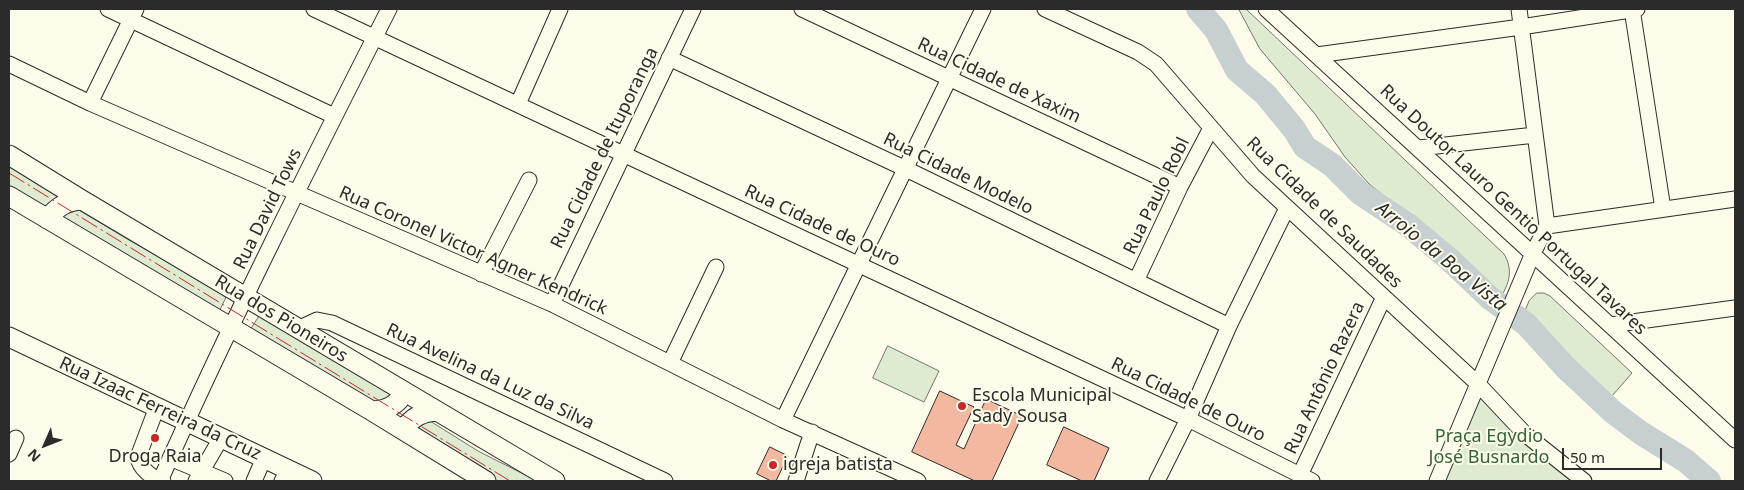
<!DOCTYPE html>
<html>
<head>
<meta charset="utf-8">
<style>
	body { margin:0 }
	#map { position:relative; width:1744px; height:490px; overflow:hidden; background:#fdfbea; font-family:"Noto Sans",sans-serif }
	canvas { display:block }
	.frame { position:absolute; inset:0; border:10px solid #2b2b2b; pointer-events:none }
	.north { position:absolute; left:20px; top:420px; width:50px; height:50px; -webkit-text-stroke:4px #fdfbea; paint-order:stroke; rotate:226deg; font-size:14px; font-weight:700; line-height:20px; text-align:center; color:#2b2b2b }
	.north::after { content:''; display:block; margin:auto; width:18px; height:22px; background:#2b2b2b; clip-path:polygon(50% 0,100% 100%,50% 72%,0 100%) }
	.scale { position:absolute; left:1562px; top:448px; width:100px; height:22px; box-sizing:border-box; border:2px solid #2b2b2b; border-top:0; padding-left:6px; font-size:15px; line-height:18px; white-space:nowrap; color:#2b2b2b; -webkit-text-stroke:4px #fdfbea; paint-order:stroke }
</style>
</head>
<body>
<div id="map">
<canvas width="1744" height="490"></canvas>
<div class="frame"></div>
<div class="north">N</div>
<div class="scale">50 m</div>
</div>
<script>
const g = document.querySelector('canvas').getContext('2d');
g.lineJoin = 'round';
function paint(path, color) {
  g.fillStyle = color;
  g.fill(path, 'evenodd');
}
function stroke(path, color, width, dash) {
  g.strokeStyle = color;
  g.lineWidth = width;
  g.lineCap = dash ? 'butt' : 'round';
  g.setLineDash(dash || []);
  g.stroke(path);
}
function write(font, color, halo, rows, align = 'center') {
  g.font = font + ' "Noto Sans",sans-serif';
  g.lineWidth = 4;
  g.setLineDash([]);
  g.textBaseline = 'middle';
  g.strokeStyle = halo;
  g.fillStyle = color;
  for (const [text, x, y, turn = 0] of rows) {
    g.save();
    g.translate(x, y);
    g.rotate((+turn || 0) * Math.PI / 180);
    g.textAlign = isNaN(turn) ? turn : align;
    if (halo) g.strokeText(text, 0, 0);
    g.fillText(text, 0, 0);
    g.restore();
  }
}
const green = new Path2D(`
	M1239,9h7l258,245c9,15 6,29 -4,44l-9,-13 -30,-29 -92,-72 -24,-27 -30,-43 -55,-65z
	M9,162l54,34 -18,15 -36,-23z
	M74,207l55,33 98,55 -9,19 -161,-98z
	M1537,293h7l6,3 82,77 -20,23c-25,-14 -34,-28 -53,-47 -12,-11 -24,-21 -37,-31l7,-17z
	M262,312l133,82 -14,13 -133,-73z
	M888,346l51,25 -15,31 -51,-24z
	M1478,386l102,95h-142z
	M430,421l48,30 59,30h-47l-79,-48 5,-8z`);
paint(green, '#deebd1');
stroke(green, '#74746e', 1);
stroke(new Path2D(`
	M1198,9l18,21 21,40 28,24 29,35 11,18 27,18 28,28 48,32 41,34 41,39 36,26 40,44 47,44 28,21 45,28 23,20`), '#c7d0d0', 24);
const building = new Path2D(`
	M940,391l34,16 -18,38 8,4 22,-50 36,17 -30,65h-17l-63,-29z
	M1064,427l45,21 -15,33h-12l-35,-16z
	M770,447l18,9 -12,25h-5l-14,-7z`);
paint(building, '#f2b8a0');
stroke(building, '#2b2b2b', 1);
const minor = new Path2D(`
	M108,9l226,107
	M314,9l874,410 124,62
	M802,9l378,178
	M1045,9l93,43 18,12 97,112 225,208 47,50 59,47
	M1266,9l469,431
	M1632,9l31,200
	M1317,55l204,-28 116,-18
	M669,58l237,111 323,157
	M9,64l81,39 462,201 231,116 135,61
	M90,103l46,-94
	M518,104l42,-95
	M1419,148l116,-13
	M1547,226l188,-27
	M481,274l48,-94
	M1136,281l44,-94 31,-59
	M552,304l141,-295
	M1610,325l125,-17
	M298,329l19,-9 15,3 333,158
	M670,363l46,-96
	M157,407l-19,50c1,11 15,22 25,24
	M783,420l200,-411
	M9,454l7,-16
	M170,458l55,23
	M1300,475l84,-178
	M160,481c71,-160 150,-316 229,-472
	M196,481l25,-43
	M254,481l10,-23
	M282,481l7,-11
	M796,481l16,-49
	M1157,481l31,-62 41,-93 58,-118
	M1437,481l96,-228 14,-27 -28,-217`);
const major = new Path2D(`
	M9,155l73,45 473,281
	M9,196l363,215 114,70
	M47,219c10,-12 19,-18 35,-19
	M9,337l303,144
	M372,411c16,-1 25,-6 33,-19
	M403,430c9,-13 19,-18 34,-19`);
stroke(minor, '#2b2b2b', 17);
stroke(major, '#2b2b2b', 21);
stroke(minor, '#fdfbea', 15);
stroke(major, '#fdfbea', 19);
stroke(new Path2D(`
	M9,173l501,308`), '#c62828', 1, [18, 4, 2.5, 4]);
for (const [x, y, r, color] of [
	[962,406,5,"#c62828"],
	[155,438,5,"#c62828"],
	[773,465,5,"#c62828"]
]) {
  const dot = new Path2D();
  dot.arc(x, y, r, 0, 2 * Math.PI);
  g.fillStyle = color;
  g.fill(dot);
  stroke(dot, '#fdfbea', 2);
}
write('18px', '#2b2b2b', '#fdfbea', [
	["Rua Cidade de Xaxim",999,81,25],
	["Rua Cidade de Ituporanga",605,148,-64],
	["Rua Cidade Modelo",958,174,26],
	["Rua Paulo Robl",1157,196,-64],
	["Rua David Tows",268,209,-64],
	["Rua Doutor Lauro Gentio Portugal Tavares",1513,210,43],
	["Rua Cidade de Saudades",1324,213,44],
	["Rua Cidade de Ouro",822,226,25],
	["Rua Coronel Victor Agner Kendrick",473,251,24],
	["Rua dos Pioneiros",281,319,31],
	["Rua Avelina da Luz da Silva",490,377,25],
	["Rua Antônio Razera",1325,378,-65],
	["Rua Cidade de Ouro",1188,400,26],
	["Rua Izaac Ferreira da Cruz",160,409,25]
]);
write('18px', '#2b2b2b', '#fdfbea', [
	["Escola Municipal",972,396],
	["Sady Sousa",972,417],
	["Droga Raia",155,457,"center"],
	["igreja batista",783,465]
], 'left');
write('18px', '#34623c', '#fdfbea', [
	["Praça Egydio",1489,437],
	["José Busnardo",1489,458]
]);
write('italic 19px', '#2b2b2b', '#fdfbea', [
	["Arroio da Boa Vista",1441,257,39]
]);
</script>
</body>
</html>
